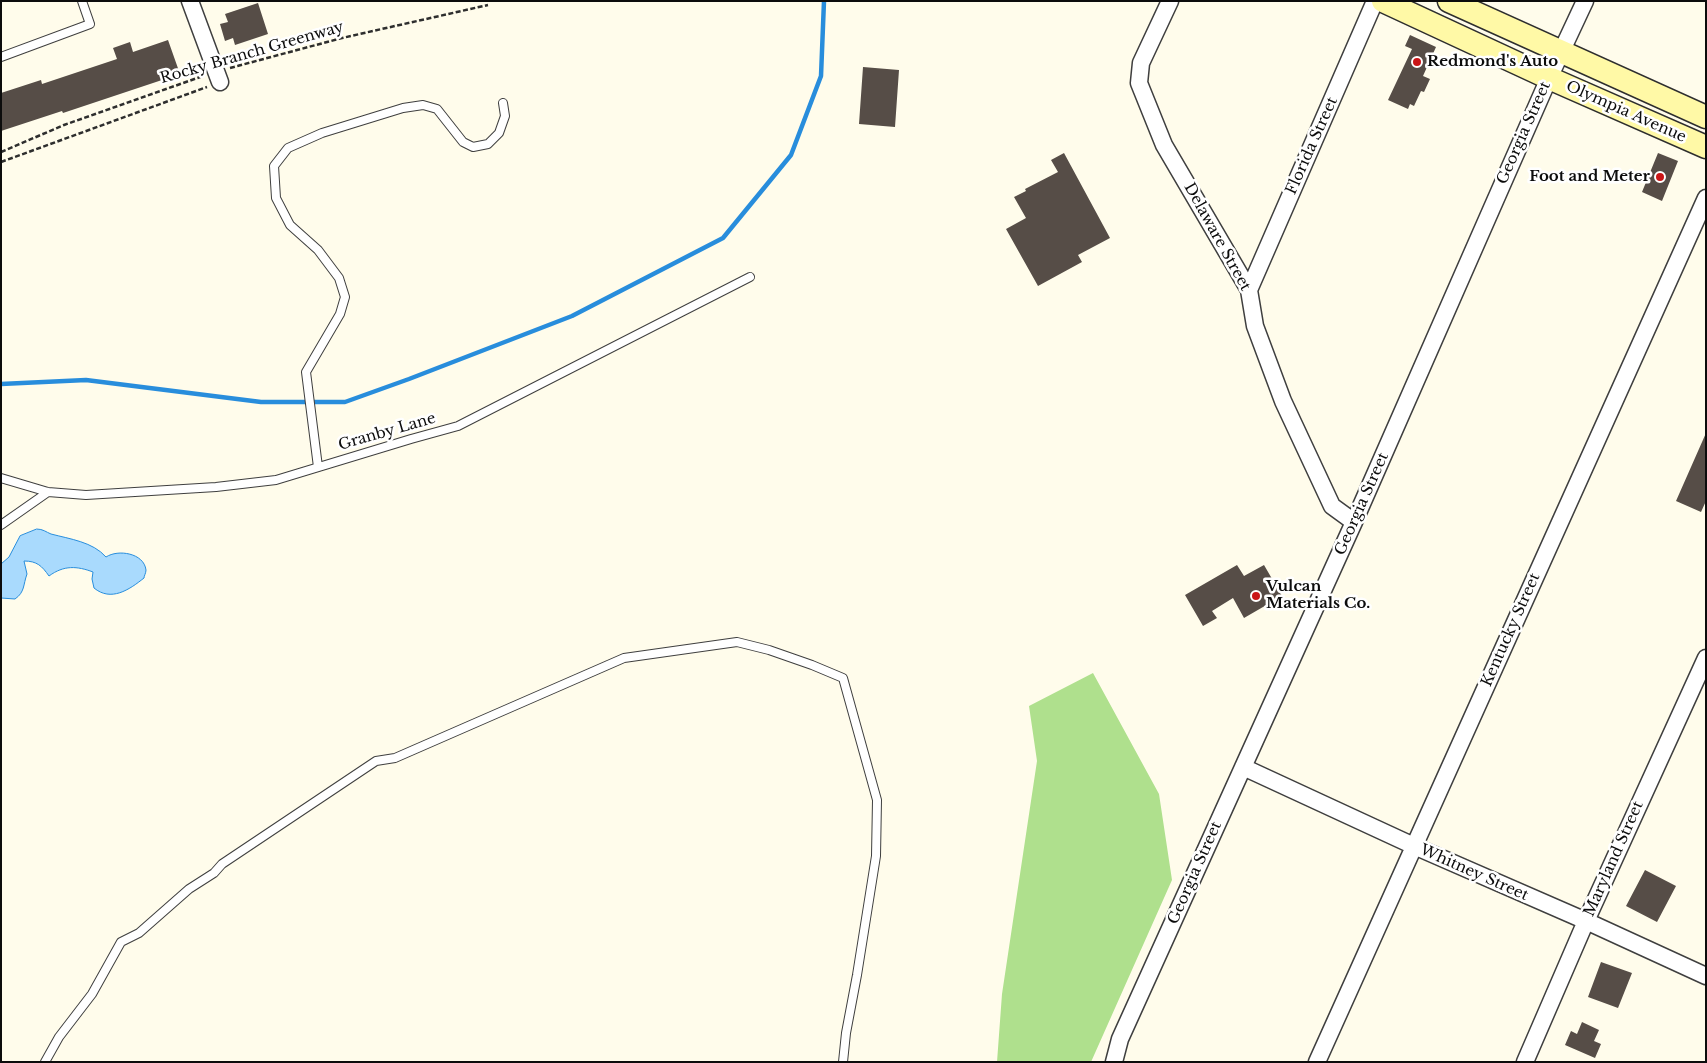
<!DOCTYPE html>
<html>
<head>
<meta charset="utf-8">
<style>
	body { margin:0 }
	#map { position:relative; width:1707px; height:1063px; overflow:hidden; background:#fffceb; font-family:"Libre Baskerville",serif }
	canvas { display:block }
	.frame { position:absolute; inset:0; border:2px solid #0c0c0c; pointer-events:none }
</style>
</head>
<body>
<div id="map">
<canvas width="1707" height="1063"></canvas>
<div class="frame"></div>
</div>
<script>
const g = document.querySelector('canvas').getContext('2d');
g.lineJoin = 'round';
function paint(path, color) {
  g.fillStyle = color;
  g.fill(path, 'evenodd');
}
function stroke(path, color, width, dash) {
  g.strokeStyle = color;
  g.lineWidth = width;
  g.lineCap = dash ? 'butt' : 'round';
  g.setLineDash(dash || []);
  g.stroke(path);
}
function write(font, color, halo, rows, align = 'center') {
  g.font = font + ' "Libre Baskerville",serif';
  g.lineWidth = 5;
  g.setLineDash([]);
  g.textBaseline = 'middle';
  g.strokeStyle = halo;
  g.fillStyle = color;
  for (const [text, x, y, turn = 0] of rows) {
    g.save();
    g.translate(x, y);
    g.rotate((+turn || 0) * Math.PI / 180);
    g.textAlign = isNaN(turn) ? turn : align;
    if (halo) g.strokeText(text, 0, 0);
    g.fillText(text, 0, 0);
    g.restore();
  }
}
paint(new Path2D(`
	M1093,673l66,121 13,86 -81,182h-94l5,-68 35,-233 -8,-55z`), '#afe08d');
const water = new Path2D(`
	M37,529c6,0 9,3 14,5 19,5 42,8 55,23 12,-8 38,-4 40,13 0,3 -2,6 -2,8 -15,12 -33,24 -50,10l-2,-9 1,-7c-16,-6 -29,-7 -44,4 -7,-10 -12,-15 -25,-15l3,13c-4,11 -2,18 -12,25l-14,-1v-34l8,-7 11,-21z`);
paint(water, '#a9dafd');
stroke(water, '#288ddc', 1);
stroke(new Path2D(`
	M1,384l85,-4 175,22h84l64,-23 163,-63 151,-78 68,-83 30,-79 3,-75`), '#288ddc', 4.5);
paint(new Path2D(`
	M258,3l10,31 -33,11 -2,-7 -8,3 -5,-17 8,-2 -3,-8z
	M1410,35l26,12 -13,29 7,3 -6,13 -3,-1 -7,15 -4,-2 -2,5 -20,-9 24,-51 -7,-3z
	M168,40l12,34 -117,39 -1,-2 -61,20v-38l40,-13 1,4 75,-25 -4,-11 17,-6 3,10z
	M863,67l36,3 -4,57 -36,-3z
	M1064,153l46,85 -32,17 4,7 -44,24 -32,-57 20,-11 -12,-21 12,-6 -1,-2 33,-17 -7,-12z
	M1658,153l20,8 -16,40 -20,-9z
	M1706,433v68l-5,11 -25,-11z
	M1237,565l7,11 20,-11 18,31 -38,22 -11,-20 -21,13 5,7 -14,8 -18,-31z
	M1645,870l31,16 -19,36 -31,-16z
	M1601,962l31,11 -14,35 -30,-11z
	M1582,1022l17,8 -5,11 7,3 -6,14 -30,-13 6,-14 6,3z`), '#564d47');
const lane = new Path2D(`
	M1,57l89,-33 -8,-23
	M318,467l-12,-95 34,-58 5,-17 -6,-19 -21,-28 -28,-25 -14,-27 -2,-32 14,-18 34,-15 81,-25 20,-3 14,4 26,33 10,5 15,-3 11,-11 6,-17 -2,-13
	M1,478l47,14 38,3 130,-8 60,-7 135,-41 47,-13 292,-149
	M1,525l47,-33
	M45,1062l14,-25 33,-43 29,-52 18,-9 50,-44 25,-16 8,-9 154,-103 19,-3 229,-100 113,-16 32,8 43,15 31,13 34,122 -1,56 -19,119 -11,58 -3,29`);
const street = new Path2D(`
	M190,1l30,81
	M1170,1l-29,62 -2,20 25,62 85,145 6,36 28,75 49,105 22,16
	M1249,290l126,-289
	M1243,767l171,79 172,75 120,55
	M1114,1062l6,-23 234,-517 195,-444 36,-77
	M1317,1062l389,-864
	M1525,1062l61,-141 120,-263`);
const secondary = new Path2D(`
	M1383,1l166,77 157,69
	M1449,1l257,116`);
stroke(lane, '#3f3f3f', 10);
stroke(street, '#3f3f3f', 19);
stroke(secondary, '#2e2e2e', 25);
stroke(new Path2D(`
	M230,68l112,-30 146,-33
	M1,152l63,-27 139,-49
	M1,162l206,-75`), '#2e2e2e', 2.5, [5, 2.5]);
stroke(lane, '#fff', 8);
stroke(street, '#fff', 16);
stroke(secondary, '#fff9a6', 22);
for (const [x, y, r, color] of [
	[1417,62,5,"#ca1517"],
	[1660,177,5,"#ca1517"],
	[1256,596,5,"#ca1517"]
]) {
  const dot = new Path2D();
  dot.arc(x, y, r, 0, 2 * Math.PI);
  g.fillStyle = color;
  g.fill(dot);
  stroke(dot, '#fff', 2);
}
write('15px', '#0c0c0c', '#fff', [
	["Rocky Branch Greenway",252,53,-16],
	["Olympia Avenue",1626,112,24],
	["Georgia Street",1524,133,-66],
	["Florida Street",1312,146,-66],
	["Delaware Street",1217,237,61],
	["Granby Lane",387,432,-16],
	["Georgia Street",1362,504,-66],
	["Kentucky Street",1511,630,-66],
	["Maryland Street",1614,859,-66],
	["Georgia Street",1195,873,-66],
	["Whitney Street",1474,873,24]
]);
write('bold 15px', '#0c0c0c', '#fff', [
	["Redmond's Auto",1427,62],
	["Foot and Meter",1650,177,"right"],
	["Vulcan",1266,587],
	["Materials Co.",1266,604]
], 'left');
</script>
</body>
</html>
